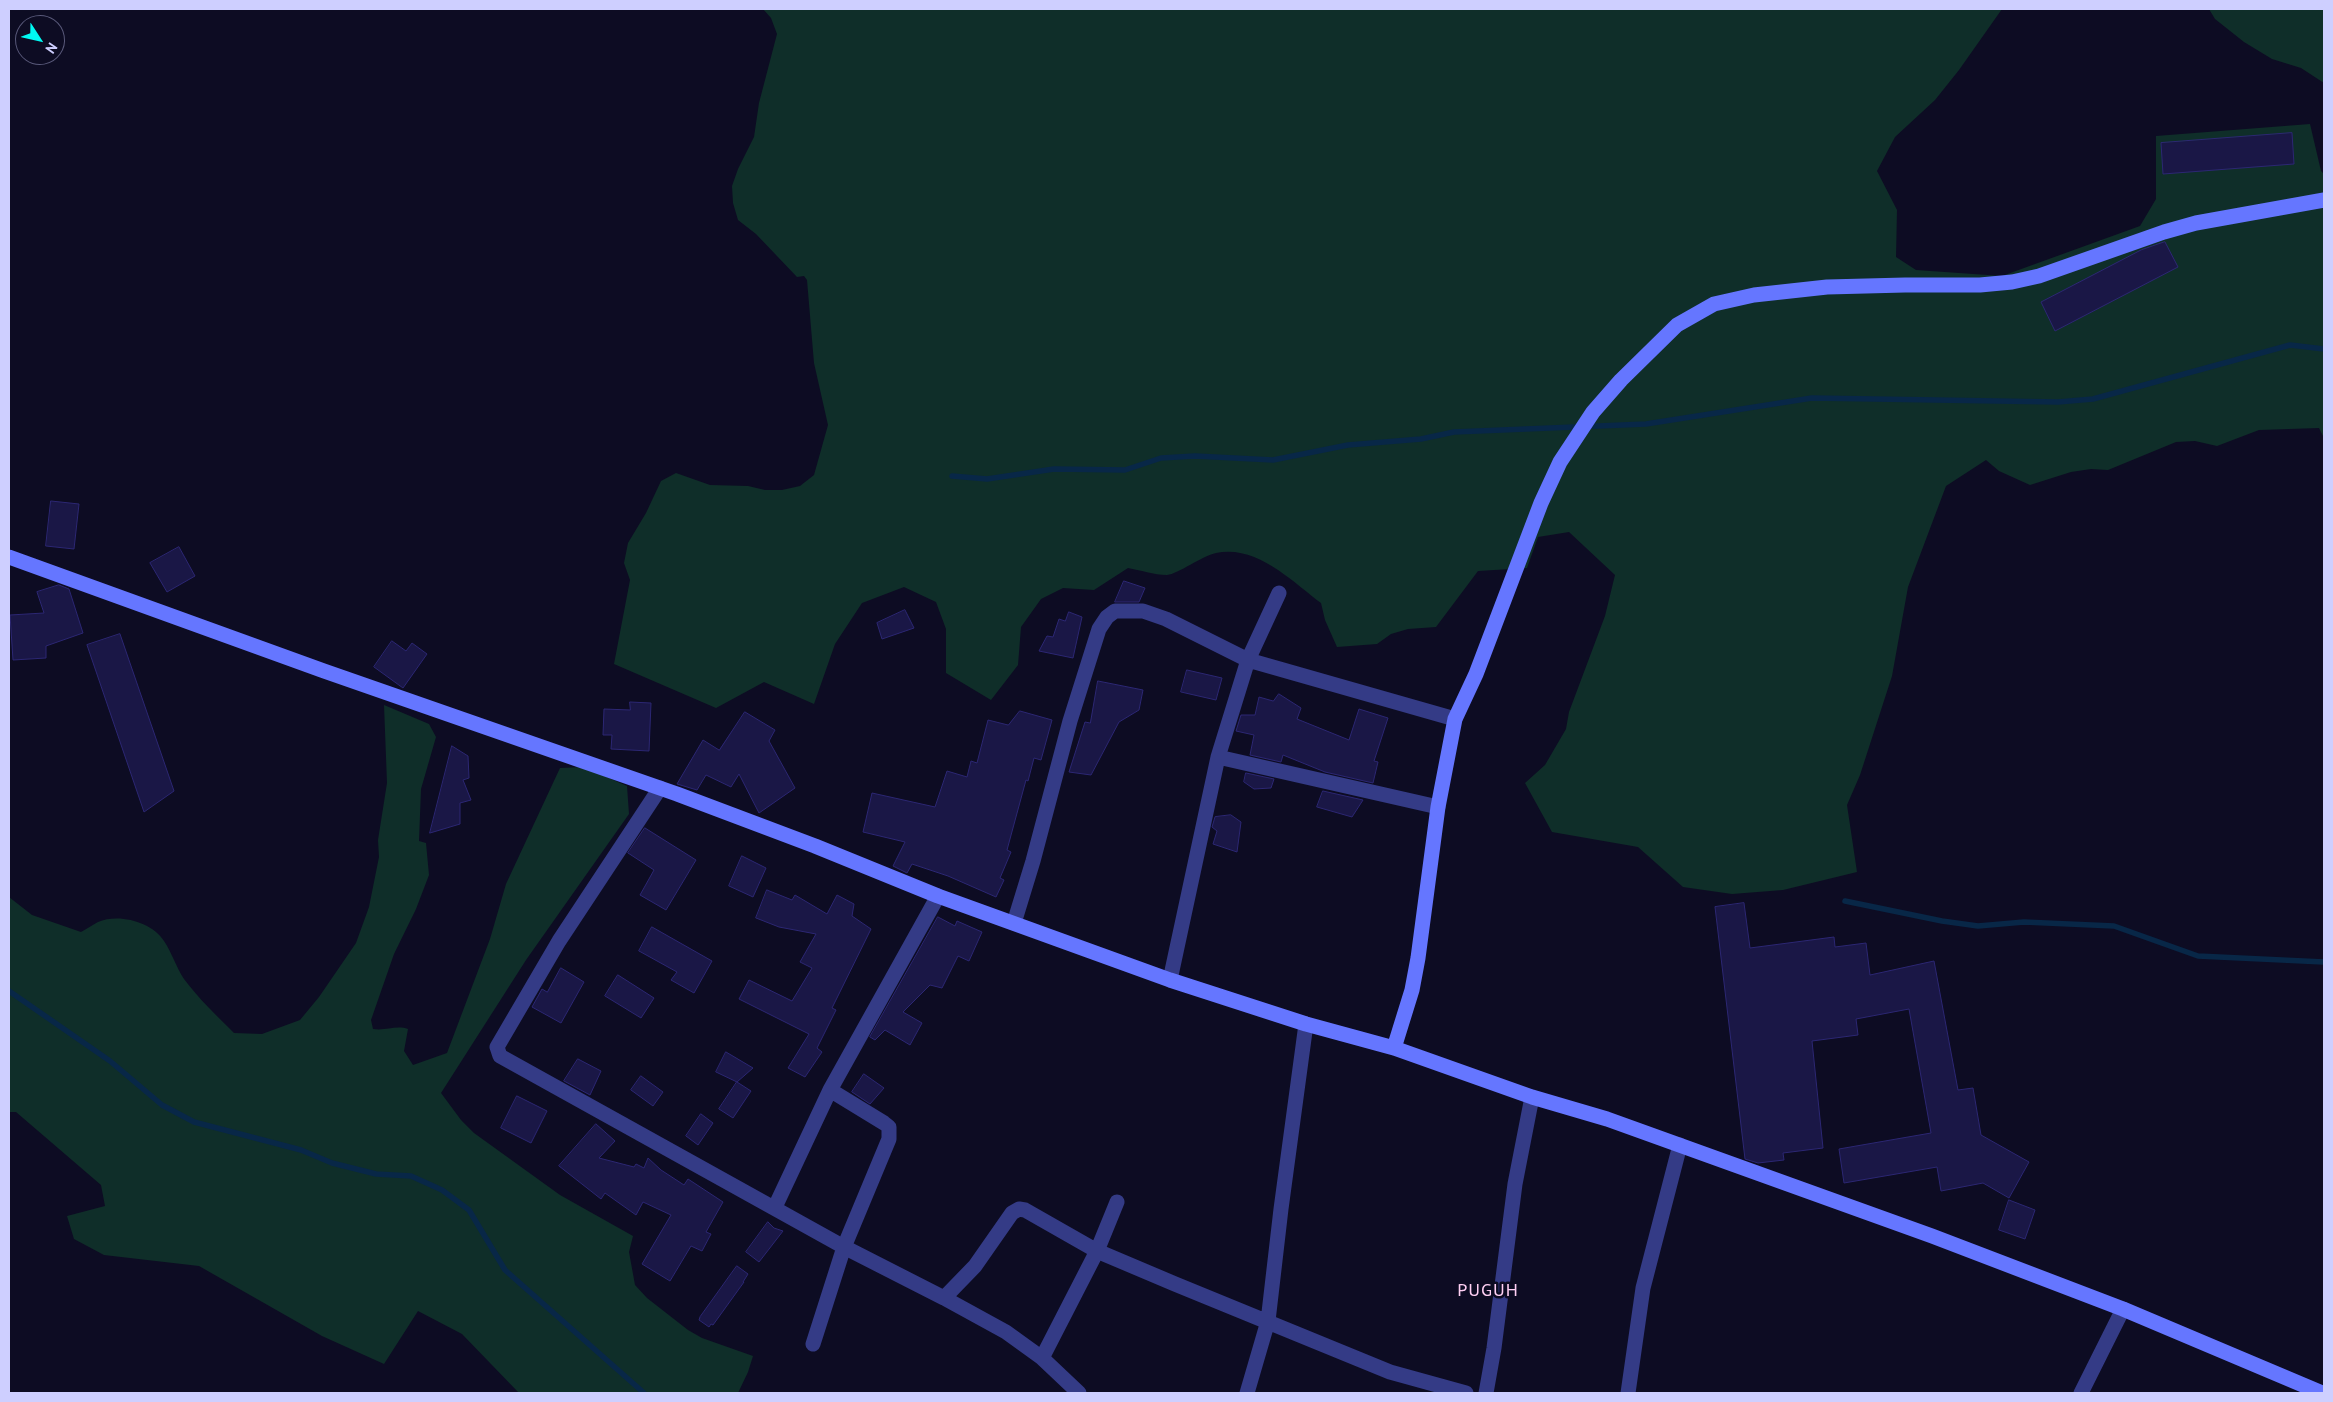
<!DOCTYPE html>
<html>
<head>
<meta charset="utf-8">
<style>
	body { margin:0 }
	#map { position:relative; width:2333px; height:1402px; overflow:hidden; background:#0d0c23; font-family:"PT Sans",sans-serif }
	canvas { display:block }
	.frame { position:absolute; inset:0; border:10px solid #cecfff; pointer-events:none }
	.north { position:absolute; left:15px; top:15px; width:50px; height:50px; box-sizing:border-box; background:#0d0c23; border:1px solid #5a5a7b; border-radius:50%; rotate:125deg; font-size:14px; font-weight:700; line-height:20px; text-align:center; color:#cecfff }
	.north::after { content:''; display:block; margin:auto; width:18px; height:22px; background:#00f9f2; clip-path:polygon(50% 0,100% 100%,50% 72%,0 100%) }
</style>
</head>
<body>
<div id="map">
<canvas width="2333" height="1402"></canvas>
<div class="frame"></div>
<div class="north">N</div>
</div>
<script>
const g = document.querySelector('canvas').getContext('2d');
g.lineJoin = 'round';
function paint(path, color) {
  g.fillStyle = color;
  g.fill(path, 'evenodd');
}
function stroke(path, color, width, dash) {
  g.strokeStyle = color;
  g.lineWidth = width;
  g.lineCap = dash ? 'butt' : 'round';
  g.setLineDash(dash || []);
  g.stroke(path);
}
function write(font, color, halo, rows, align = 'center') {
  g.font = font + ' "PT Sans",sans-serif';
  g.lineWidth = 5;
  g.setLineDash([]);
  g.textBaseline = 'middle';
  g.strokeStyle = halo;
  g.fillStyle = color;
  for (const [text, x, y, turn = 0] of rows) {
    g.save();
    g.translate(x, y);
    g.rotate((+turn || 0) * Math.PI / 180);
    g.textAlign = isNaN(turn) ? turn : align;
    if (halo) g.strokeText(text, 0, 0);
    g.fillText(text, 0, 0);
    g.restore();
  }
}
paint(new Path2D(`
	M763,9h1239l-43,61 -24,30 -40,37 -18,34 20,39 -1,47 20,13 86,6 138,-50 16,-27v-63l154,-12 11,47 3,3v264l-5,-10 -60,2 -42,16 -22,-5 -19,1 -68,28 -17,-1 -20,3 -41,13 -31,-14 -13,-11 -40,26 -38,101 -16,89 -32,99 -13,30 10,67 -74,18 -51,4 -49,-7 -45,-40 -86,-15 -27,-49 20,-18 21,-36 3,-17 36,-96 10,-41 -46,-43 -31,5 -11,31 -49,3 -42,56 -28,2 -17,5 -14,10 -40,3 -12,-27 -4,-17c-28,-21 -65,-59 -105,-50 -14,3 -38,21 -49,22 -13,0 -27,-5 -39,-7l-34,22 -31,-2 -22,11 -20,28 -3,38 -27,35 -45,-27v-44l-10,-27 -32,-15 -42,16 -27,41 -21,60 -50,-22 -48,26 -102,-44 16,-84 -6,-17 4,-20 18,-30 15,-32 15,-8 34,12 38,1 17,4h17l18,-4 14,-11 14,-50 -14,-62 -7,-83 -3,-4 -7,1 -41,-43 -18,-14 -5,-17 -1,-17 6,-17 16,-32 5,-34 18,-69 -6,-16z
	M2209,9h115v74l-23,-15 -29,-9 -28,-17 -29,-23z
	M384,705l45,19 7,13 -15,52 -2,52 7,2 3,32 -13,34 -22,45 -23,66 2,9c13,2 23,-4 35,0l-4,22 9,14 34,-12 43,-114 16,-55 54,-116 24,-1 43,19 2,28 -103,146 -85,133 20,27 13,13 86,62 73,41 -4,16 6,33 12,13 41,32 14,8 51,18 -5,16 -10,21h-219l-57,-59 -44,-23 -34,53 -62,-28 -123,-70 -95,-11 -30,-16 -7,-23 38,-10 -4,-21 -85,-73h-7v-215l23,18 49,17c6,-3 11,-7 17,-10 21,-9 54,0 66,19 8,12 12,26 20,38 15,20 32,36 50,54l28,1 38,-14 19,-23 37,-54 13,-36 10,-50 -1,-17 9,-57z`), '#0f2e29');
stroke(new Path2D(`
	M952,476l35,3 67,-10 71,1 36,-12 34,-2 78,4 75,-15 73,-6 33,-7 192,-8 166,-26 246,4 35,-3 197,-54 34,4
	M1845,901l97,20 36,5 46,-4 90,4 84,30 126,6
	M9,991l101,70 52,44 32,17 107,28 31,13 44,11 35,2 31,14 27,20 36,60 139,123`), '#082747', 5.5);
const building = new Path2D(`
	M2292,133l2,31 -131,10 -2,-31z
	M2165,242l13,25 -123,64 -14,-29 100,-52z
	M51,501l28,3 -5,45 -28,-3z
	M179,547l16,29 -28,16 -17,-29z
	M1124,581l21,7 -6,14h-24z
	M59,585l10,4 14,44 -37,13v12l-33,2 -3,-45 34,-2 -7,-21z
	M905,610l9,18 -32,11 -5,-16z
	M1069,612l13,5 -9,41 -34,-7 8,-15 6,1 6,-18 6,2z
	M120,634l54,157 -30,21 -57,-167z
	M392,641l14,10 6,-8 15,11 -24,34 -29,-21z
	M1187,670l35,8 -6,22 -35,-8z
	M1098,681l45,9 -4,20 -20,12 -28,53 -22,-3 16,-50 5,1z
	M1279,694l22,14 -4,11 52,21 10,-31 29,9 -14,43 4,1 -5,21 -48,-11 -42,-17 -2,7 -31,-7 4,-20 -18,-4 5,-16h14l4,-18 14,4z
	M630,702l21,1 -2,48 -38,-2 1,-14h-9l1,-26 26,1z
	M1020,711l32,9 -11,40 -7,-2 -6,23 -2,-1 -19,70 4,2 -11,26 4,2 -8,17 -48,-21 -36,-12 -5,9 -14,-7 12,-24 -42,-10 9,-39 63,14 12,-36 20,6 4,-16 6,2 11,-43 20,5z
	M745,712l30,18 -6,11 26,47 -36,25 -20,-39 -8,13 -25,-12 -9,15 -20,-6 26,-44 16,10z
	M452,746l16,10 1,22 -6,2 8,20 -11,3v21l-30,9z
	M1246,773l28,6 -3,9 -17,1 -10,-7z
	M1323,791l40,9 -11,17 -35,-10z
	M1231,815l10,7 -4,30 -24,-8 4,-13 -5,-4 3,-10z
	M645,828l51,32 -30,50 -26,-15 14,-25 -26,-17z
	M742,856l24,12 -13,29 -24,-11z
	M767,890l25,10 3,-5 32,19 10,-19 17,9 -2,12 19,13 -39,79 4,2 -19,38 5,4 -17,25 -17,-9 21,-34 -70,-35 10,-19 43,21 20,-33 -12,-6 16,-28 -37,-7 -23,-9z
	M1744,903l6,45 84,-11 1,10 31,-4 4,32 64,-14 24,129 15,-2 8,47 48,27 -20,36 -26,-15 -42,8 -4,-24 -93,16 -5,-34 92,-16 -22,-124 -53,10 2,16 -46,6 11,107 -40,5 1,7 -26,3 -13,-4 -30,-252z
	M938,917l17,9 2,-5 25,11 -13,29 -11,-5 -16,32 -12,-3 -27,27 19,11 -12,22 -25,-15 -10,10 -5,-3z
	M652,927l60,34 -18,32 -23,-13 6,-8 -38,-21z
	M561,968l23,14 -23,41 -29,-16 10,-18 5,3z
	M618,975l36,23 -13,20 -36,-22z
	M726,1052l27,16 -16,14 -21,-10z
	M578,1059l23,12 -11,24 -26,-14z
	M864,1074l20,14 -14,16 -18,-12z
	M641,1076l22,16 -10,14 -22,-16z
	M737,1082l14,9 -18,27 -14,-9z
	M517,1096l30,15 -16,32 -30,-15z
	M701,1114l12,9 -15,22 -12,-9z
	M596,1124l19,17 -16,17 35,9 2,-3 8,4 4,-10 13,12 23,15 4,-6 35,23 -17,30 5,2 -9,17 -11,-5 -21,35 -28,-17 29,-49 -28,-13 -7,13 -31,-22 -4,6 -42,-33z
	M2009,1200l26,10 -10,29 -26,-9z
	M768,1222l6,6 9,3 -24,31 -13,-10z
	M737,1266l11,8 -5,8h1l-31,43 -2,-1 -2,3 -10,-7 1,-3z`);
paint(building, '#1a1746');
stroke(building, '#2c2773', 1);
stroke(new Path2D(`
	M1218,757l220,50
	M660,788l-101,153 -62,106 3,9 344,191 100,51 62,34 36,26 37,35
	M1014,923l19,-62 37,-140 29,-92 8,-12 8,-6h28l23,8 82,41 207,59
	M1170,980l48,-223 30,-97 31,-67
	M775,1207l55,-117 108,-194
	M944,1298l31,-32 37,-53 7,-4 6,1 72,41 78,33 215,88 76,21
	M813,1344l31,-97 45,-108v-12l-5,-4 -54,-33
	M1042,1358l55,-107 20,-49
	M1247,1393l21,-72 13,-112 25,-185
	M1486,1393l8,-45 21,-164 17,-87
	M1628,1393l15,-105 37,-143
	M2081,1393l42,-84`), '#343b86', 15);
stroke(new Path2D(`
	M9,557l315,114 353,123 138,52 123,50 232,84 136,44 88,24 138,49 75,22 325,117 191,73 199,84
	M1394,1048l18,-58 6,-32 20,-151 17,-88 21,-45 65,-171 19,-41 33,-50 28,-32 56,-55 37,-21 40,-9 73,-8 78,-2h75l32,-3 27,-6 125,-44 32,-9 128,-23`), '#6576ff', 15);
g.letterSpacing = '1px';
write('18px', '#ffd0f4', '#0d0c23', [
	["PUGUH",1488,1291]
]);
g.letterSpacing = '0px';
</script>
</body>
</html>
